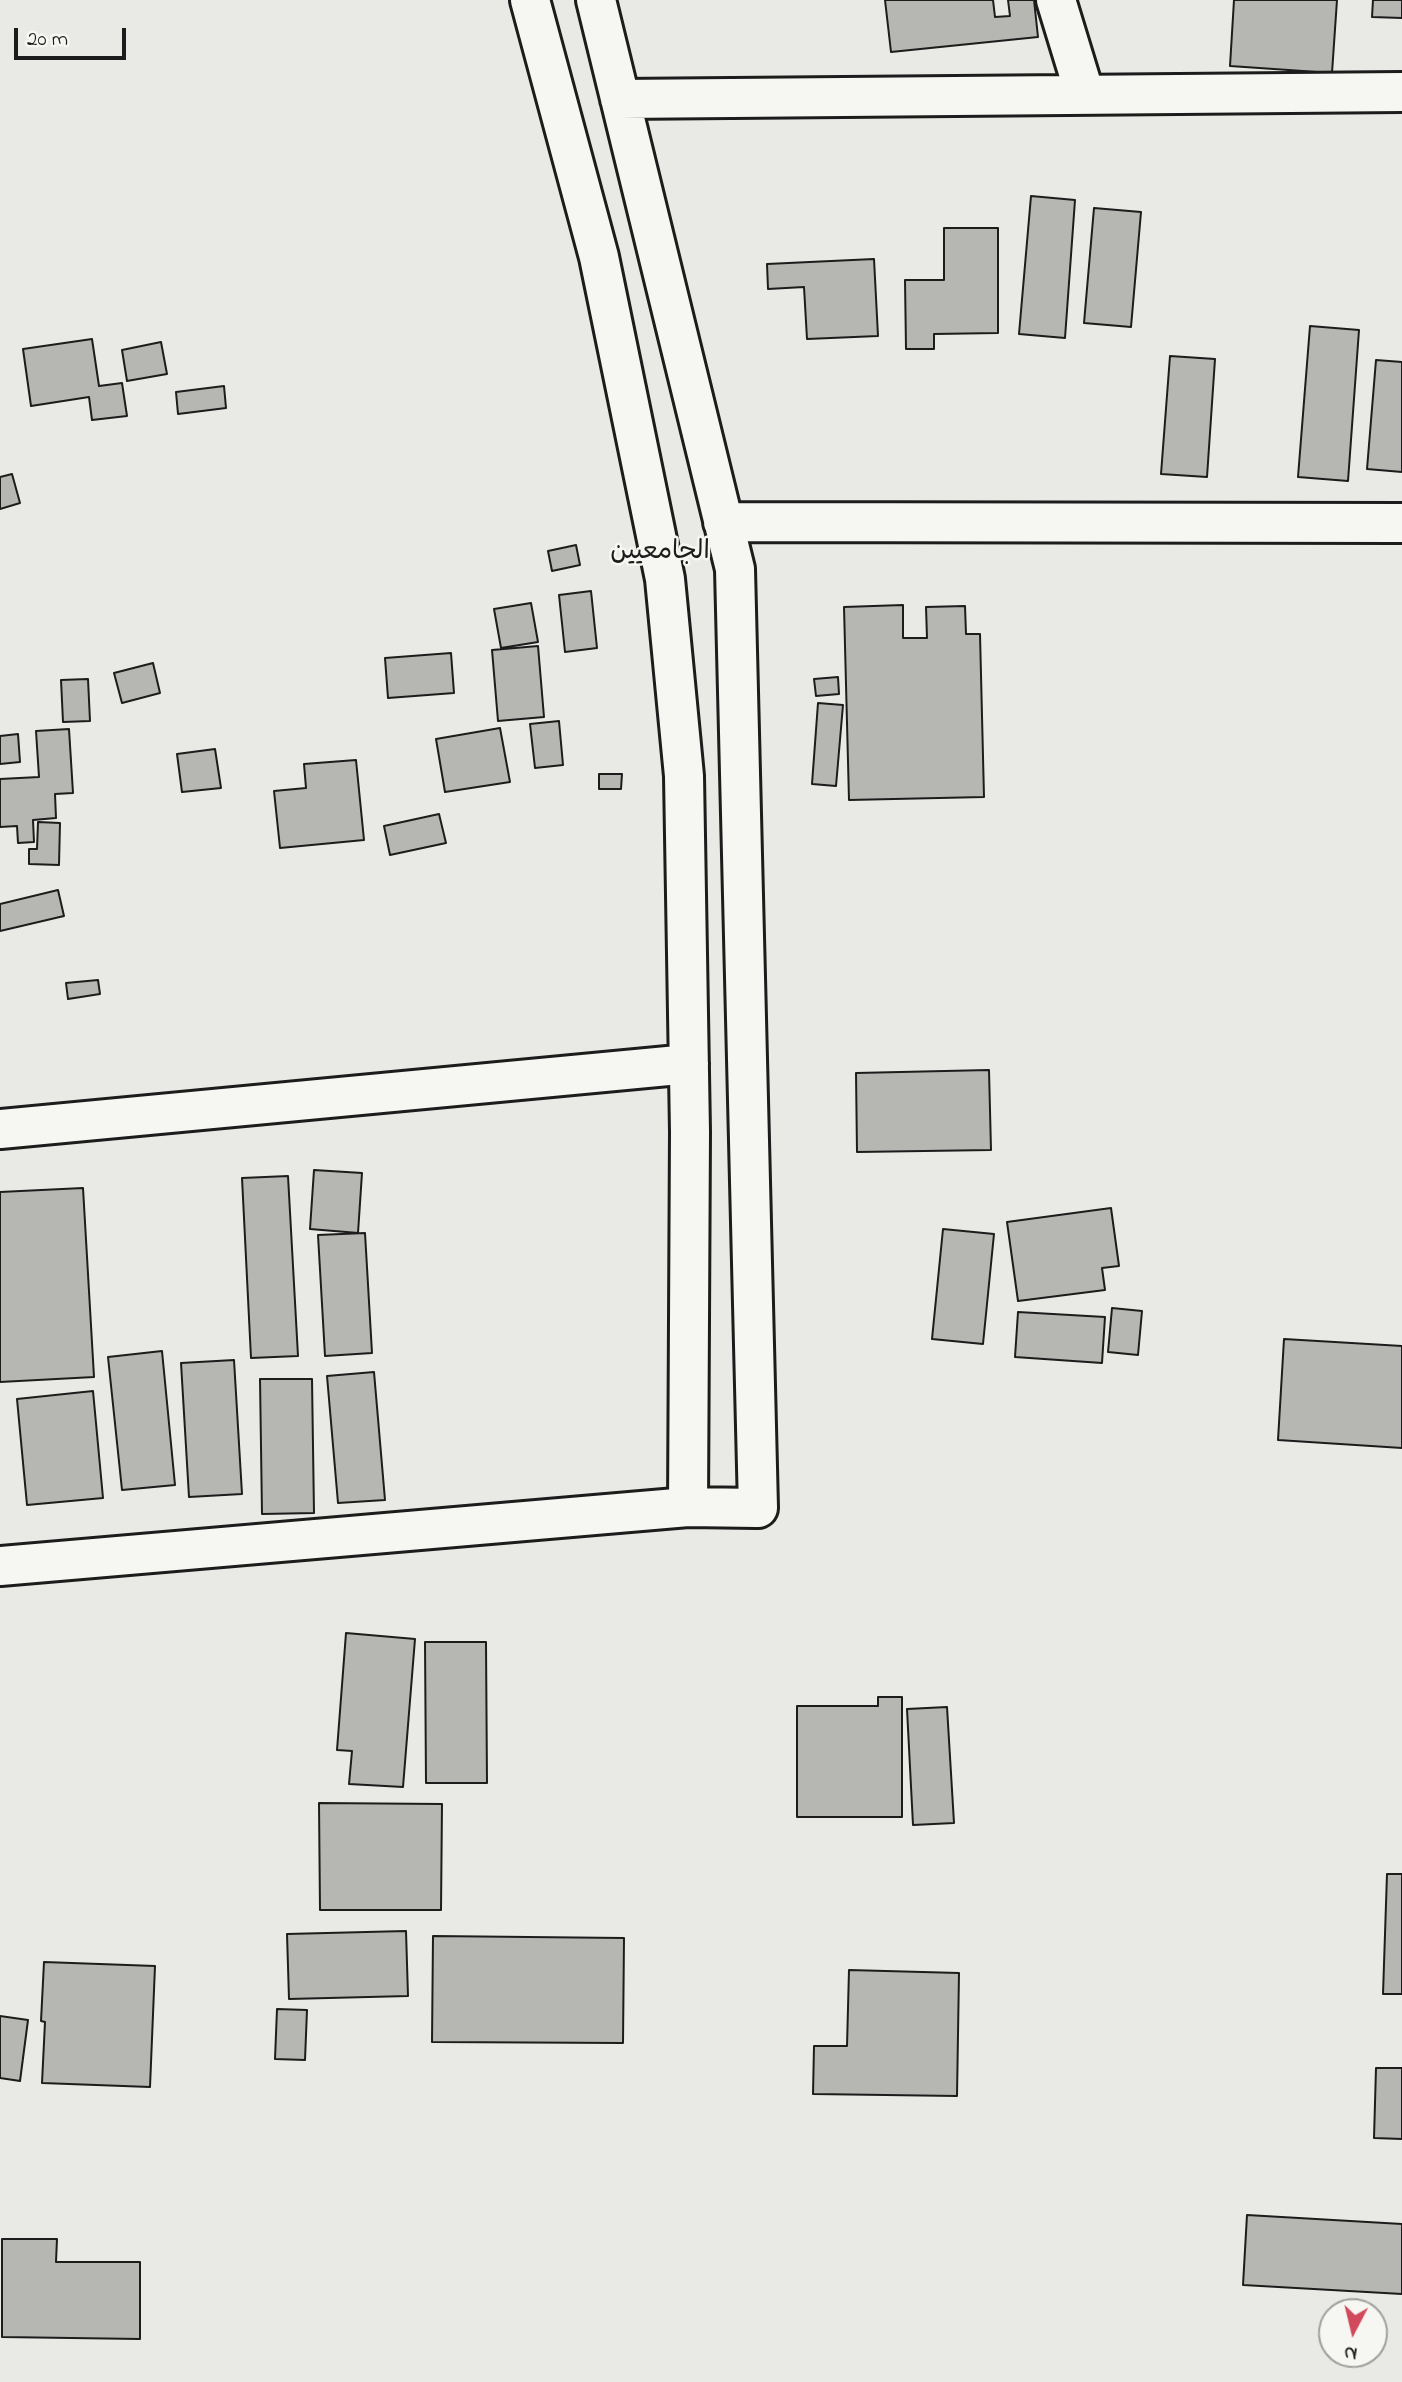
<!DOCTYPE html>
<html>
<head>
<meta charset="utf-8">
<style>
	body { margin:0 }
	#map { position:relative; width:1402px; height:2382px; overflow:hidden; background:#e9e9e5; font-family:"Indie Flower",sans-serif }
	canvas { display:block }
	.north { position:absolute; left:1318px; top:2298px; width:70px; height:70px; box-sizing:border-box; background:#f6f6f2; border:2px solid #9f9f9c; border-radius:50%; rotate:187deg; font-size:19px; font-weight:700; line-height:28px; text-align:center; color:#1c1c1c }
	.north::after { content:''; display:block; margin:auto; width:24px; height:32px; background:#d1495b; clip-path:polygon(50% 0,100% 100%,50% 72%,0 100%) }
	.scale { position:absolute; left:14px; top:28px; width:112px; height:32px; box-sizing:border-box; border:4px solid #1c1c1c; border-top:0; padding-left:9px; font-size:21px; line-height:24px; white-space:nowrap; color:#1c1c1c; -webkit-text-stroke:5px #f6f6f2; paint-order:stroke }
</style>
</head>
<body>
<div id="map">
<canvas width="1402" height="2382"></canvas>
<div class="north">N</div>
<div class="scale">20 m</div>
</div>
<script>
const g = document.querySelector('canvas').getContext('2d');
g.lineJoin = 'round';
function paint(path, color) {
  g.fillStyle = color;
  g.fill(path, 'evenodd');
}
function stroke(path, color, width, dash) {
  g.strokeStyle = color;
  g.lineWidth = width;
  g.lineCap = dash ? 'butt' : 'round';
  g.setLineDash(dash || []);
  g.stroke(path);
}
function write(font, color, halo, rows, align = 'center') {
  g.font = font + ' "Indie Flower","Playpen Sans Arabic",sans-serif';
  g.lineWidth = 5;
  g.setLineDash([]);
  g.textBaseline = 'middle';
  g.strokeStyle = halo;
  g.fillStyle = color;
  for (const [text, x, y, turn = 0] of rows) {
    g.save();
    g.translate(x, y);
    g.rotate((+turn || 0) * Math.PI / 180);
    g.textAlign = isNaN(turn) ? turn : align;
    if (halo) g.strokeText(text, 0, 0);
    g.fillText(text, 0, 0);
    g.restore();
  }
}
const building = new Path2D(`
	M885,0h108l2,17 15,-1 -2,-16h26l4,37 -147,15z
	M1234,0h103l-5,73 -102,-7z
	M1373,0h29v18l-30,-1z
	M1031,196l44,4 -10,138 -46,-4z
	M1094,208l47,4 -10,115 -47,-4z
	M944,228h54v105l-64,1v15h-28l-1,-69h39z
	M874,259l4,77 -71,3 -3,-52 -36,2 -1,-25z
	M1310,326l49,4 -11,151 -50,-4z
	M92,339l7,47 23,-3 5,33 -35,4 -3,-23 -58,9 -8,-57z
	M161,342l6,32 -40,7 -5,-31z
	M1170,356l45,3 -8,118 -46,-3z
	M1376,360l26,2v110l-35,-3z
	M224,386l2,22 -48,6 -2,-22z
	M12,474l8,29 -20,6v-32z
	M576,545l4,20 -28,6 -4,-20z
	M591,591l6,57 -32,4 -6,-57z
	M531,603l7,39 -37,6 -7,-39z
	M903,605v33h24l-1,-31 39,-1 1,28h14l4,163 -135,3 -5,-193z
	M538,646l6,71 -46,4 -6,-71z
	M451,653l3,40 -66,5 -3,-40z
	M153,663l7,30 -38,10 -8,-30z
	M838,677l1,17 -23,2 -2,-17z
	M88,679l2,42 -27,1 -2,-42z
	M818,703l25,2 -7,81 -24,-2z
	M559,721l4,44 -28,3 -5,-44z
	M500,728l10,54 -65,10 -9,-53z
	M69,729l4,64 -18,1 1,24 -23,2 1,22 -16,1 -1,-17 -17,1v-48l39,-2 -3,-46z
	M18,734l2,28 -20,2v-28z
	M215,749l6,39 -39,4 -5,-38z
	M356,760l8,80 -84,8 -6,-57 32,-3 -2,-24z
	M599,774h23l-1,15h-22z
	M439,814l7,29 -56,12 -6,-29z
	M38,822l22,1 -1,42 -30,-1v-15h8z
	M58,890l6,26 -64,15v-27z
	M98,980l2,14 -32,5 -2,-16z
	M989,1070l2,80 -134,2 -1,-79z
	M314,1170l48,3 -4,60 -48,-4z
	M288,1176l10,180 -47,2 -9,-180z
	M83,1188l11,189 -94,5v-190z
	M1111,1208l8,58 -17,2 3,22 -87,11 -11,-79z
	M943,1229l51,5 -11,110 -51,-5z
	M365,1233l7,120 -47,3 -7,-121z
	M1112,1308l30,3 -4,44 -30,-3z
	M1018,1312l87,5 -3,46 -87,-6z
	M1284,1339l118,7v102l-124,-8z
	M162,1351l13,134 -53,5 -14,-133z
	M234,1360l8,134 -53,3 -8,-134z
	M374,1372l11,128 -47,3 -11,-127z
	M260,1379h52l2,134 -52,1z
	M93,1391l10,107 -76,7 -10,-106z
	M346,1633l69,6 -12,148 -54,-3 3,-33 -15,-1z
	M425,1642h61l1,141h-61z
	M878,1697h24v120h-105v-111h81z
	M947,1707l7,116 -41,2 -6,-116z
	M319,1803l123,1 -1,106h-121z
	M1387,1874h15v120h-19z
	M406,1931l2,65 -119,3 -2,-65z
	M433,1936l191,2 -1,105 -191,-1z
	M44,1962l111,4 -5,121 -108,-4 3,-61 -4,-1z
	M849,1970l110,3 -2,123 -144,-2 1,-48h33z
	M277,2009l30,1 -2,50 -30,-1z
	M0,2016l28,4 -8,61 -20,-3z
	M1376,2068h26v71l-28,-1z
	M1247,2215l155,9v70l-159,-9z
	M2,2239h55l-1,23h84v77l-138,-2z`);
paint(building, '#b6b6b3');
stroke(building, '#1c1c1c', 2);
const minor = new Path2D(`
	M530,0l69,257 66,322 19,197 6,356 -2,375
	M1056,0l29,95
	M620,99l782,-7
	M723,522l679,1
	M0,1129l689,-65
	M0,1566l688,-59 70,1 -23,-939 -139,-569`);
stroke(minor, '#1c1c1c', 44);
stroke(minor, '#f6f6f2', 38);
write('26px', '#1c1c1c', '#f6f6f2', [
	["الجامعيين",660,554]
]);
</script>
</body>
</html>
